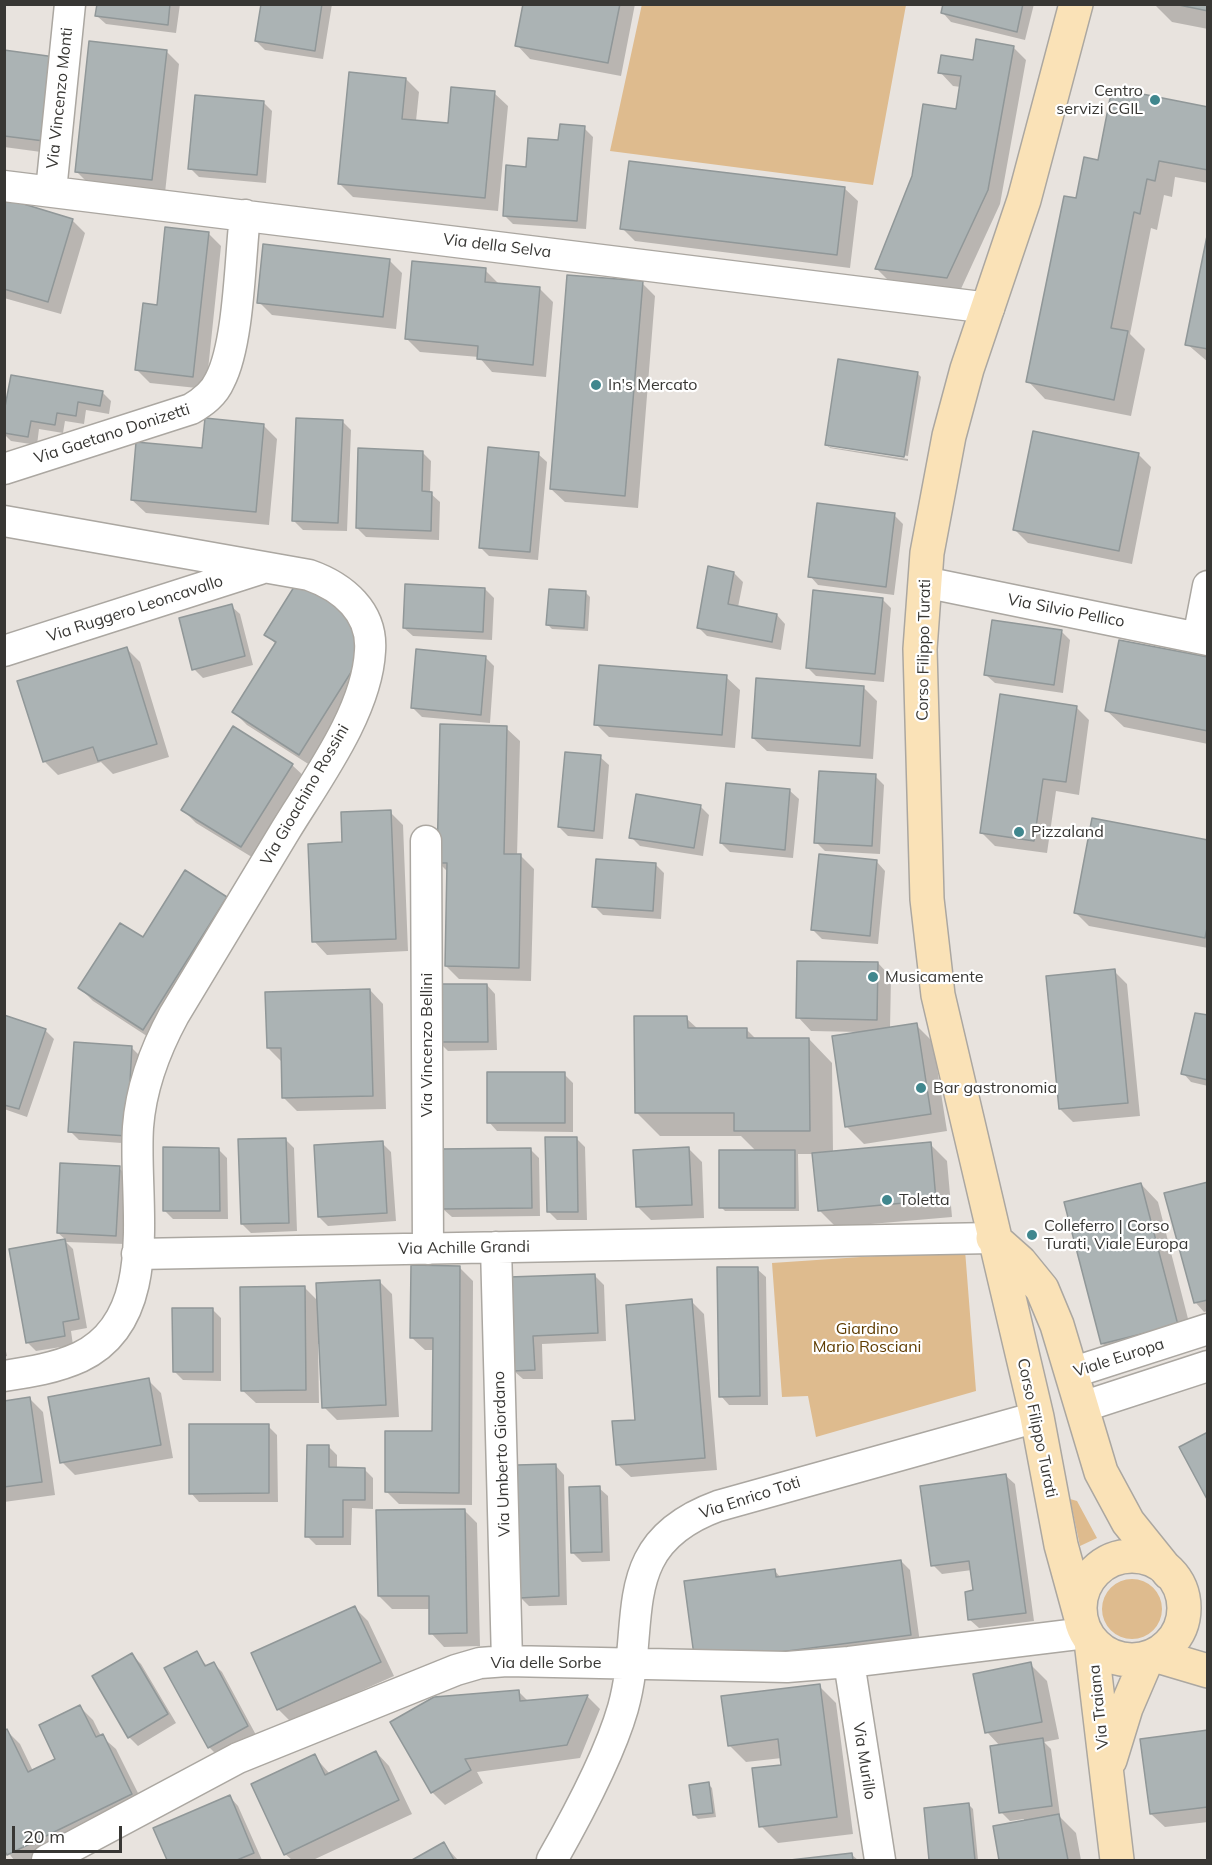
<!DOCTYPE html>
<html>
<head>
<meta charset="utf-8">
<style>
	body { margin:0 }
	#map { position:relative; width:1212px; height:1865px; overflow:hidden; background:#e8e3de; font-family:Mulish,sans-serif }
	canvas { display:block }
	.frame { position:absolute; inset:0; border:6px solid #383734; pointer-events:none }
	.scale { position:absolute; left:12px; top:1826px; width:110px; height:27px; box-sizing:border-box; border:3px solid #383734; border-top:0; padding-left:8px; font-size:18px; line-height:21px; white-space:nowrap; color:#383734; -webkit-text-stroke:4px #fff; paint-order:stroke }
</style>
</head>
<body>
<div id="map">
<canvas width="1212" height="1865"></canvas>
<div class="frame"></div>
<div class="scale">20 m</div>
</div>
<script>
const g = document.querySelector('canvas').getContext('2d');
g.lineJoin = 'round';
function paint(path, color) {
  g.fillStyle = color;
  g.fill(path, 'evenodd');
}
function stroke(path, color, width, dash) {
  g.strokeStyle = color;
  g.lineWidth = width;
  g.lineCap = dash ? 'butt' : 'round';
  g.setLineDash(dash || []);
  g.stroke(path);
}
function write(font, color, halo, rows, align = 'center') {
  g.font = font + ' Mulish,sans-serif';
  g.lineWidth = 4.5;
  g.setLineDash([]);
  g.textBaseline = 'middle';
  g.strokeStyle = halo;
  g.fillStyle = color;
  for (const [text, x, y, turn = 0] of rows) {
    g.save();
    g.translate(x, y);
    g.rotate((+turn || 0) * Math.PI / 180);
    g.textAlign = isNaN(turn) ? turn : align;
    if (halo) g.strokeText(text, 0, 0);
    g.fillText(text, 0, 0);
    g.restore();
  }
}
paint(new Path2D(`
	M642,4l264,1 -33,180 -263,-34z
	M965,1250l11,141 -160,46 -8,-41 -26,1 -10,-134z
	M1070,1499l7,2 20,37 -17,8z
	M1102 1609a30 30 0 1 1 60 0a30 30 0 1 1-60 0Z`), '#debb8e');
paint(new Path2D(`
	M98,4h82l-4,29 -70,-9 -9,-8z
	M262,4h70l-9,55 -58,-9 -9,-9z
	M524,4h111l-14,72 -91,-17 -13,-14z
	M945,4h89l-9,36 -74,-18 -8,-9z
	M1154,4h54v25l-36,-7z
	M1013,47l13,13 -26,144 -40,87 -71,-10 -13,-13 81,-157 4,-24 -8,-1 -13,-14z
	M166,51l13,13 -14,129 -76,-9 -13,-13z
	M4,52l52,102 -52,-7z
	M406,79l13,13 -3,29 33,3 45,-31 14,13 -10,105 -145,-14 -13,-13z
	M264,103l8,8 -6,72 -67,-6 -9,-9z
	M1208,109v74l-33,-6 -3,20 -8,-2 -7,35 -6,-2 -21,106 15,15 -14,67 -86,-17 -17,-18 49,-181 22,-38z
	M584,128l9,9 -7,92 -73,-5 -9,-9 23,-46 33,-27z
	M844,188l14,13 -8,67 -215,-27 -13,-13z
	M4,200l68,20 13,13 -24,81 -57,-16z
	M208,233l13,13 -15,143 -56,-6 -13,-13 21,-64z
	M1208,239v123l-21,-18z
	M389,260l13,13 -6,56 -124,-14 -13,-13z
	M485,270l14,14 41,5 13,13 -7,75 -54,-5 -13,-15 -59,-5 -13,-13z
	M642,283l13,13 -17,212 -73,-6 -14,-13z
	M917,373l4,4 -13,79 -79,-12v3l-3,-3z
	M102,392l9,9 -2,13 -23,-4 -2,14 -19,-3 -2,12 -24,-4 -2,16 -26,-4 -7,-7 4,-31 -4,3v-7l4,4z
	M342,421l9,9 -4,101 -44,-1 -9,-9z
	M264,426l13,13 -8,86 -123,-12 -14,-13 72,-50z
	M829,447l79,12v2l-78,-13z
	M422,452l9,9 -1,32 10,9 -1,38 -73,-3 -9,-9z
	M538,454l9,8 -9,98 -49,-4 -9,-9z
	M1138,454l13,13 -19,97 -104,-21 -14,-14z
	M894,515l9,9 -9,71 -76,-10 -8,-9z
	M734,573l9,9 -5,25 39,8 8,9 -4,26 -74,-14 -9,-9z
	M485,589l9,9 -2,42 -79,-4 -9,-8z
	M586,593l4,4 -2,34 -36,-2 -4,-4z
	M882,599l9,9 -7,74 -68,-6 -9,-9z
	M231,606l9,8 13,51 -50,13 -9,-9z
	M1061,631l9,9 -7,53 -68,-10 -9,-8z
	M266,635l112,29 -65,103 -66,-42 -13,-13 42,-68z
	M126,648l14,14 29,95 -56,17 -12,-12 -43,13 -13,-13 -26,-80z
	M486,658l8,8 -4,57 -68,-6 -9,-9z
	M1208,659v85l-84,-17 -18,-17z
	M726,677l14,13 -5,58 -126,-11 -13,-13z
	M863,687l14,14 -4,58 -106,-8 -14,-13z
	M1076,707l13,13 -10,75 -23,-4 -9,62 -52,-7 -14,-14z
	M506,728l14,13 -3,115h4l13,13 -3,112 -72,-2 -13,-13 2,-94 -10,-10z
	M234,729l58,36 14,13 -51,81 -59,-36 -13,-13z
	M600,757l9,8 -6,74 -35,-3 -9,-9z
	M875,776l9,9 -4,69 -55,-3 -9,-9z
	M790,791l9,8 -6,59 -63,-6 -9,-9z
	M700,806l9,9 -6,41 -63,-10 -9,-9z
	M390,812l13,13 5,126 -81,4 -13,-14 30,-97z
	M1208,842v106l-119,-22 -13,-13z
	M877,862l8,9 -7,73 -56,-5 -9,-9z
	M655,864l9,9 -3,46 -58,-4 -9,-9z
	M226,898l13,13 -83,131 -63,-41 -13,-13 63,-49z
	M878,963l13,14 -1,52 26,-4 17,17 14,89 -83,13 -17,-17 13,-95 -49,-1 -13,-14z
	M1114,971l13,13 13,132 -67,6 -13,-13z
	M487,985l8,9 2,56 -49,1 -9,-9z
	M370,990l13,14 3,105 -89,2 -13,-13 -3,-37 -13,-13z
	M4,1016l41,14 9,9 -27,78 -23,-8z
	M1208,1017v69l-17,-4 -8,-9z
	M686,1018l12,11h48l10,10h53l23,24 1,89 97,-8 17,17 5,56 -116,10 -17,-17 -5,-56h-16l1,57h-74l-4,-4 36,-55 -16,-16h-81l-24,-24z
	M132,1048l9,9 -5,87 -57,-4 -9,-9z
	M564,1074l9,9v49l-76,-1 -8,-9z
	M576,1138l9,9 2,73h-30l-9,-9z
	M285,1139l9,9 3,83 -46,2 -9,-9z
	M382,1143l9,9 5,69 -68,5 -9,-9z
	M218,1149l9,9 1,61h-55l-9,-9z
	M530,1149l9,9 1,58 -88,1 -9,-8z
	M689,1149l13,13 2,56 -53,2 -13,-13z
	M119,1168l9,9 -3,67 -59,-2 7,7 14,79 -16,3 2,14 -37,6 -8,-8 -17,-93 55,-10 -8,-7z
	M1208,1183v128l-4,1 -8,-9z
	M1141,1184l17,18 36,140 -75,19 -17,-18z
	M460,1268l13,13 -1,224 -73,-1 -13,-13 48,-58v-83h-9l-14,-13z
	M757,1269l9,8 2,128h-39l-8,-9z
	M595,1276l9,9 2,56 -64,3 1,35h-20l-9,-8 -3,-93z
	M379,1281l13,13 7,123 -62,3 -13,-13 -3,-63h-3l1,59h-63l-14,-13 62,-103 15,15z
	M691,1301l13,13 13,156 -86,7 -14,-13z
	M212,1309l9,9v63l-38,-1 -9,-9z
	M4,1342l3,14 -3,1z
	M148,1380l13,13 12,65 -98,17 -13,-13z
	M30,1399l13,13 12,83 -51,7v-100z
	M268,1426l9,9 1,67h-79l-8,-9z
	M328,1446l9,9v14h27l9,9v31l-21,-1 -1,37h-35l-9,-9z
	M556,1466l8,9 3,130 -38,1 -9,-9z
	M1006,1476l9,8 19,137 -55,7 -9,-8 5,-29 -3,-21 -30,4 -9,-9z
	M599,1488l9,8 2,65 -28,1 -9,-9z
	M464,1510l13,13 3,123 -36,1 -13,-14 -1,-24h-38l-13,-13z
	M901,1561l9,9 10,73 -215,28 70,-100 6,7z
	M355,1608l13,13 26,55 -103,46 -13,-13z
	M196,1653l12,14 6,-3 8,8 34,63 -38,21 -9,-9z
	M132,1655l9,9 35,59 -38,23 -9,-9z
	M1030,1664l17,17 12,58 -15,3 7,7 9,66h-2l18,18 5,27h-80l-6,-33 29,-5v-3l-14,2 -9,-9 -1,-66 -13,-14z
	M819,1686l17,17 17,131 -75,9 -17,-17 22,-60 -1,-8 -36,4 -17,-17z
	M519,1692l10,10 58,-6 13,13 -20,49 -103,14 6,11 -38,22 -13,-13z
	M80,1707l13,13 8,16 15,13 29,58 -109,53h-22l-10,-13 3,-116 13,13 13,27 24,-11z
	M1208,1731v91l-43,5 -14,-13z
	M376,1752l13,14 23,48 -99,46h-21l-7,-6 29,-98 16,18z
	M708,1784l4,4 4,29 -18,2 -4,-4z
	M230,1797l8,9 24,54h-94l-13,-31z
	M969,1805l4,4 5,51h-48l-5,-51z
	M443,1844l15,16h-43z
	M852,1855l6,5h-55z`), '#0003');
const building = new Path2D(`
	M97,4h73l-2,21 -73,-9z
	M261,4h61l-7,47 -60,-10z
	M523,4h97l-12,59 -93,-17z
	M943,4h80l-6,28 -76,-19z
	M1174,4h34v7z
	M976,39l38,7 -26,144 -41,88 -72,-9 37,-93 11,-72 33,5 5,-33 -23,-3 3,-18 32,5z
	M89,41l78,9 -15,130 -77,-8z
	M4,50l51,7 -11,84 -40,-5z
	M349,72l57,6 -4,41 46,4 3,-36 44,4 -10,107 -147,-14z
	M1112,88l96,19v63l-49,-9 -4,20 -8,-2 -7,35 -6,-2 -23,116 17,3 -14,69 -88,-18 38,-186 12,2 8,-41 14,3z
	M195,95l69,6 -7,74 -69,-6z
	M560,124l25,2 -8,95 -74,-5 3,-51 20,2 2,-29 30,2z
	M629,161l216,26 -8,68 -217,-26z
	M4,198l69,21 -25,83 -44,-13z
	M165,227l44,5 -16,145 -58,-7 8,-67 14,2z
	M1208,231v118l-23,-4z
	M263,244l127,15 -7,58 -126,-14z
	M412,261l74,7 -1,14 55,5 -7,78 -56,-6 1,-13 -73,-7z
	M567,275l76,6 -18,215 -75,-7z
	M838,359l80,13 -14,85 -79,-12z
	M11,375l92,16 -3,15 -22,-4 -2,14 -19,-3 -2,12 -24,-4 -3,16 -24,-4v-21z
	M205,418l59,6 -8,88 -125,-12 5,-58 66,6z
	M296,418l47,2 -5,103 -46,-2z
	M1033,431l106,22 -20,98 -106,-21z
	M488,447l51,5 -9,100 -51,-4z
	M358,448l65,3 -1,40 10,1 -1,39 -75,-3z
	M817,503l78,10 -9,74 -78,-10z
	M708,566l26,6 -6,32 49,10 -5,28 -75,-14z
	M299,579l50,31 16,40 -66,105 -67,-43 44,-70 -12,-7z
	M405,584l80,4 -2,44 -80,-4z
	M549,589l37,2 -2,37 -38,-3z
	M813,590l70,8 -8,76 -69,-6z
	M232,604l13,52 -53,14 -13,-52z
	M992,620l70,10 -8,55 -70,-10z
	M1119,640l89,17v74l-103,-20z
	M127,647l30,97 -59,17 -5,-14 -50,15 -26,-81z
	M416,649l70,7 -5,59 -70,-7z
	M599,665l128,10 -5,60 -128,-10z
	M756,678l108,8 -4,60 -108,-8z
	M1000,694l77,12 -11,76 -23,-3 -9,62 -54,-8z
	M440,724l67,2 -3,128h17l-2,114 -74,-2 2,-103h-10z
	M233,726l60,38 -52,83 -60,-37z
	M565,752l36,3 -7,76 -36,-4z
	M819,771l57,3 -4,72 -58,-3z
	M726,783l64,6 -5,61 -65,-7z
	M636,794l65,11 -7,43 -65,-10z
	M391,810l5,129 -84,3 -4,-98 34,-2 -1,-30z
	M1092,818l116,22v83l-3,15 -131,-25z
	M819,854l58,6 -7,76 -59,-6z
	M596,859l60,4 -3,48 -61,-4z
	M185,870l42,27 -84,133 -65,-42 42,-65 23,14z
	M797,961l81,1 -1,58 -81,-2z
	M1115,969l13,134 -69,6 -13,-133z
	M437,984h50l1,58h-50z
	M370,989l3,107 -91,2 -1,-50h-14l-2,-56z
	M1195,1013l13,2v65l-27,-6z
	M4,1015l42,14 -27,80 -15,-4z
	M634,1016h53l1,12h59v10h62l1,93h-76v-18h-99z
	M917,1023l14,91 -86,13 -13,-91z
	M74,1042l58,4 -5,90 -59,-4z
	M487,1072h78v51h-78z
	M545,1137h32l1,75h-31z
	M286,1138l3,85 -48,1 -3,-85z
	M383,1141l4,72 -69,4 -4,-72z
	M931,1142l5,58 -118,11 -6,-58z
	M163,1147l56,1 1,63h-57z
	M689,1147l3,58 -56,2 -3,-57z
	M531,1148l1,60 -91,1 -1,-60z
	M719,1150h76v58h-76z
	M60,1163l60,3 -4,70 -59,-3z
	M1208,1182v118l-14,3 -30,-110z
	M1141,1183l37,142 -77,19 -37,-142z
	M65,1239l14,80 -16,3 2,14 -39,7 -17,-94z
	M411,1265l49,1 -1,227 -74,-1v-61h47l1,-93h-23z
	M717,1267h41l2,129 -41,1z
	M595,1274l3,59 -65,3 2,34 -22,1 -4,-94z
	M380,1280l6,125 -64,3 -6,-125z
	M305,1286l1,104 -65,1 -1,-104z
	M692,1299l13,159 -89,7 -4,-44 23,-1 -9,-115z
	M172,1308h41v64h-40z
	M149,1378l12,67 -101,18 -12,-66z
	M30,1397l12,85 -38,5v-86z
	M189,1424h80v69l-80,1z
	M1208,1432v69l-29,-54z
	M307,1445h22v22l36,1v32h-22v37h-38z
	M556,1464l3,132 -40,2 -3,-133z
	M1006,1474l20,139 -58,7 -3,-28 8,-2 -4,-29 -38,5 -11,-80z
	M600,1486l2,66 -31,1 -2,-66z
	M465,1509l2,124 -38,1v-38h-51l-2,-86z
	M901,1560l10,75 -216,28 -11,-82 91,-12 1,8z
	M355,1606l26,56 -104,48 -26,-57z
	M197,1651l8,15 9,-4 34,64 -40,22 -44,-80z
	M132,1653l36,61 -40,24 -36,-62z
	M1031,1662l11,60 -57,11 -12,-59z
	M820,1684l17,133 -78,10 -7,-59 29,-3 -3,-26 -50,7 -7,-50z
	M519,1690l1,11 68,-6 -21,50 -102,14 6,11 -40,23 -41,-71 44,-25z
	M80,1705l16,32 7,-3 29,60 -125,61 -3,-5v-119l3,-2 21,43 27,-13 -16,-34z
	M1208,1730v77l-58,7 -10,-75z
	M1043,1738l9,68 -53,7 -9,-67z
	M376,1751l23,49 -115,55 -33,-71 64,-30 10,21z
	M709,1782l4,31 -20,2 -4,-30z
	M230,1795l24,58 -17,7h-70l-14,-32z
	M969,1803l6,57h-46l-5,-52z
	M1059,1814l9,46h-69l-6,-34z
	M444,1842l10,18h-42z
	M852,1853l1,7h-63z`);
paint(building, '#abb3b4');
stroke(building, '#909798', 1.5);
const street = new Path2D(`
	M4,186l985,122
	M51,191l19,-187
	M4,469l187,-60c12,-7 23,-15 29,-29 19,-36 20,-122 25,-165
	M4,521l305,54c34,12 64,37 61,76 -3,61 -54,129 -85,180 -37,61 -74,123 -111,184 -19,35 -33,72 -36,112 -5,74 24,191 -58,230 -24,11 -50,15 -76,19
	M924,582l284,58
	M1198,638l10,-52
	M4,651l256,-82
	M426,841l2,408
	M496,1247l11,414
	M137,1254l856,-16
	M1071,1373l137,-44
	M1082,1407l126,-41
	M849,1662l31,198
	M47,1860l191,-102 218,-88 24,-7 27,-2 280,6 62,-5 237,-29
	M552,1860c25,-44 57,-103 71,-152 24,-86 -12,-163 95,-202l319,-89`);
const secondary = new Path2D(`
	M1076,4l-52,196 -57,169 -18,67 -22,117 -7,96 7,250 11,96 99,422 24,128 20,73
	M993,1238l27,24 22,27 15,36 44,147 27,50 41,51
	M1080 1608a52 52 0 1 1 104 0a52 52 0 1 1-104 0Z
	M1091,1641l26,219
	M1154,1655l54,16
	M1110,1760l16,-52 21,-49`);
stroke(street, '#aba7a1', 33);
stroke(secondary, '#aba7a1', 36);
stroke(street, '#fff', 30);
stroke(secondary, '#fae2b7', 33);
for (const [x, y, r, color] of [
	[1155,100,6,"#40878e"],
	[596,385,6,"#40878e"],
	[1019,832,6,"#40878e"],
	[873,977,6,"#40878e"],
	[921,1088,6,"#40878e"],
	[887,1200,6,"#40878e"],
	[1032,1235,6,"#40878e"]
]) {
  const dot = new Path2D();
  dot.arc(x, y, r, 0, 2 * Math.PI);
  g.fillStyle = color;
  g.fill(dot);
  stroke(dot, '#fff', 2);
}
write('16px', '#383734', '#fff', [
	["Centro",1143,91,"right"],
	["servizi CGIL",1143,109,"right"],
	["In's Mercato",608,385],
	["Pizzaland",1031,832],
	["Musicamente",885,977],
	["Bar gastronomia",933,1088],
	["Toletta",899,1200],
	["Colleferro | Corso",1044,1226],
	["Turati, Viale Europa",1044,1244]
], 'left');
write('16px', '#383734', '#fff', [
	["Via Vincenzo Monti",60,98,-84],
	["Via della Selva",497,246,7],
	["Via Gaetano Donizetti",112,434,-18],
	["Via Ruggero Leoncavallo",135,609,-18],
	["Via Silvio Pellico",1066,611,11],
	["Corso Filippo Turati",924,650,-89],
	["Via Gioachino Rossini",305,795,-60],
	["Via Vincenzo Bellini",427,1045,-90],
	["Via Achille Grandi",464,1248,-1],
	["Viale Europa",1119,1358,-18],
	["Corso Filippo Turati",1037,1428,78],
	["Via Umberto Giordano",502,1454,-92],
	["Via Enrico Toti",750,1498,-18],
	["Via delle Sorbe",546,1663],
	["Via Traiana",1099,1707,-96],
	["Via Murillo",864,1761,81]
]);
write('16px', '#5f3c00', '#fff', [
	["Giardino",867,1329],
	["Mario Rosciani",867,1347]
]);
</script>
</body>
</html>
